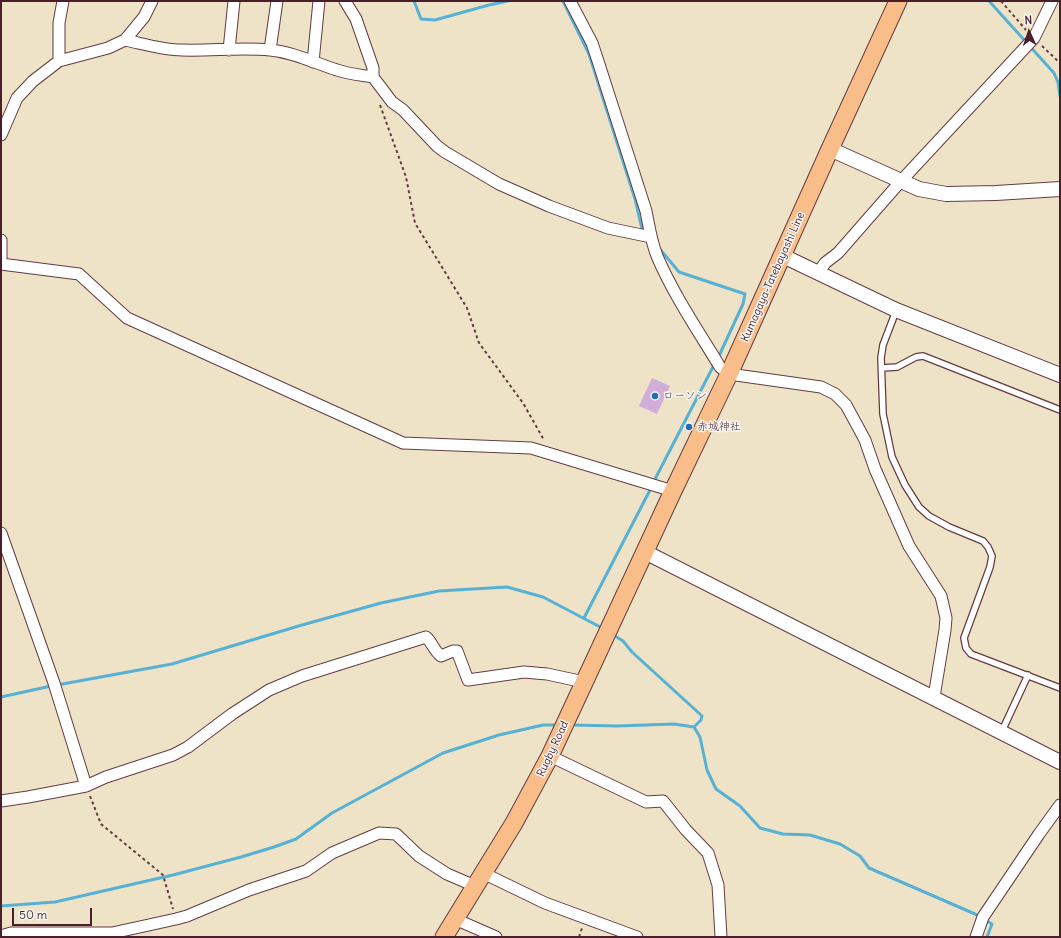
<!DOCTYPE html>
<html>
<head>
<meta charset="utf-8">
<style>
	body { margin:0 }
	#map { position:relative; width:1061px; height:938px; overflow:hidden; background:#eee3c7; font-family:Delius,sans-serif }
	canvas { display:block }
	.frame { position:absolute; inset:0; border:2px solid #4a1f2b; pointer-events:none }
	.north { position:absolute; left:1009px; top:12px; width:40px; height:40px; -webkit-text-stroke:3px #f6f6f2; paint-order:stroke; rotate:357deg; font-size:11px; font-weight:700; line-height:16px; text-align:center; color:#4a1f2b }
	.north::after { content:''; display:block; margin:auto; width:14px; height:18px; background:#4a1f2b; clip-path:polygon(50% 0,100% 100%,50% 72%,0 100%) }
	.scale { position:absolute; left:12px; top:908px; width:80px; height:18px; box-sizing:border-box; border:2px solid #4a1f2b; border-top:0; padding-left:5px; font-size:12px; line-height:14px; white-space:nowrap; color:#4a1f2b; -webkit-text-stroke:3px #f6f6f2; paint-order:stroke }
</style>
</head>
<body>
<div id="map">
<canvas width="1061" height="938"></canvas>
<div class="frame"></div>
<div class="north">N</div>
<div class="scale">50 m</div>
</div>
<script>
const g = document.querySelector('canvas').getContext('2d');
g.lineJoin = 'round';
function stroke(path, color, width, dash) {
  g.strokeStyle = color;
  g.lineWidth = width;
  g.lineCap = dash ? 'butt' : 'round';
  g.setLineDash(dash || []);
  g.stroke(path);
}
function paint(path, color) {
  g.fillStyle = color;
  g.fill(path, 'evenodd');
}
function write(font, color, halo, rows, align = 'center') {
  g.font = font + ' Delius,"Klee One",sans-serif';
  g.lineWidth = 3;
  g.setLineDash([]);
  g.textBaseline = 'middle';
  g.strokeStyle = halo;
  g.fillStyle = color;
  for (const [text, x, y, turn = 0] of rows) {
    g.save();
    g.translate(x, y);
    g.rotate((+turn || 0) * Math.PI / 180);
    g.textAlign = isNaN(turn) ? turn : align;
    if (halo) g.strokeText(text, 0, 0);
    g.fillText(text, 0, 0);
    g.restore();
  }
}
stroke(new Path2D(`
	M414,1l7,18 14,1 54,-15 19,-4
	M563,1l26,53 46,145 7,30 3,3
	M989,1l65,72 4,9 2,14
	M659,248l20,24 66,22 -2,10 -25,54
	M653,483l62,-120
	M584,618l67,-130
	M612,634l11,7 9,11 70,64 -1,4 -7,7
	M57,685l115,-21 130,-39 79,-22 58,-12 68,-4 36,10 61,32
	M1,697l50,-11
	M571,725l46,1 57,-2 20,3
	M694,727l6,10 7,33 9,19 24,17 20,22 23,6 27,1 30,9 20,12 9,12 106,46 17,10 -5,13
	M1,906l54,-4 118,-27 68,-18 33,-10 22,-8 36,-26 111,-60 56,-18 44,-10h16`), '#57b1d4', 3);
paint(new Path2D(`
	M652,378l18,8 -13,28 -18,-8z`), '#d1aed9');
const service = new Path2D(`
	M896,311l-13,34 -2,13 2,56 9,43 13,28 14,22 10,9 20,11 34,14 5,6 4,9 -2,11 -26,71 2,10 5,6 89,34
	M882,368l15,-1 19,-10 7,-1 137,54
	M1002,731l26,-56`);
const minor = new Path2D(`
	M345,1l11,18 17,49v9l19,25 11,8 34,36 8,6 54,32 50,22 59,22 43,9
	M570,1l22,42 6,18 48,150c3,15 5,30 11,45 16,38 42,76 63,111l9,7 92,13 14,7 11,11 19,35 10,29 34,77 32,50 5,22 -1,12 -11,67
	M125,40c19,4 38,10 57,10 30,1 59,-3 88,0 23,2 45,13 67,20 11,4 24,5 36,7
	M229,50l5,-49
	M270,50l7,-49
	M59,61v-38l4,-22
	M313,62l6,-61
	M1,135l16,-37 16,-17 26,-20 49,-13 17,-8 19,-23 8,-16
	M1,240v21
	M1,264l78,10 48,44 276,125 128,5 142,43
	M818,273l7,-10 13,-10 63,-72 133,-143 18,-37
	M1,533l53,150 32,103
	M550,756l96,46 17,-1 23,29 22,23 10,32 3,52
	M1,801l27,-4 58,-11 20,-9 67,-22 15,-8 44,-33 37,-24 33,-14 124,-39c6,5 8,14 15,19l12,-5h4l11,29 56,-8 23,2 37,8
	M483,873l62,30 92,34
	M455,919l41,18
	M1,936l10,-3h101l64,-14 11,-3 62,-26 57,-19 26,-18 47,-20 17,1 23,22 28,18 28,12
	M976,937l7,-20 56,-83 21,-29`);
const tertiary = new Path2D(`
	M830,149l89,40 27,5 50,-1 64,-4
	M783,256l113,54 164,65
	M645,552l415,210`);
const primary = new Path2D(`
	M444,937l70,-114 36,-67 123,-265 56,-117 101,-225 68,-148`);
stroke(service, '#633c42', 8);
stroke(minor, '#633c42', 13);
stroke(tertiary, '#633c42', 16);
stroke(primary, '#633c42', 19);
stroke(new Path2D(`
	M1001,1l25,29
	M1042,46l18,17
	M380,105l26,72 9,46 52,85 12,35 44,60 21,37
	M90,796l11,28 62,51 10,34
	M579,937l3,-9`), '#633c42', 2, [3, 3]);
stroke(service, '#fff', 5.5);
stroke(minor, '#fff', 11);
stroke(tertiary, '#fff', 14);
stroke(primary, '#f8bd89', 17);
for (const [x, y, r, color] of [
	[655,396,4,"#1f6fb2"],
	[689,427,4,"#1f6fb2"]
]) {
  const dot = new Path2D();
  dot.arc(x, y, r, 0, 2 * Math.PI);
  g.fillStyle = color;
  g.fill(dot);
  stroke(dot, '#f6f6f2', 1.5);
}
write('11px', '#4a1f2b', '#f6f6f2', [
	["Kumagaya-Tatebayashi Line",773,277,-66],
	["Rugby Road",553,749,-65]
]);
write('11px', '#4a1f2b', '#f6f6f2', [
	["ローソン",663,396],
	["赤城神社",697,427]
], 'left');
</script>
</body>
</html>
